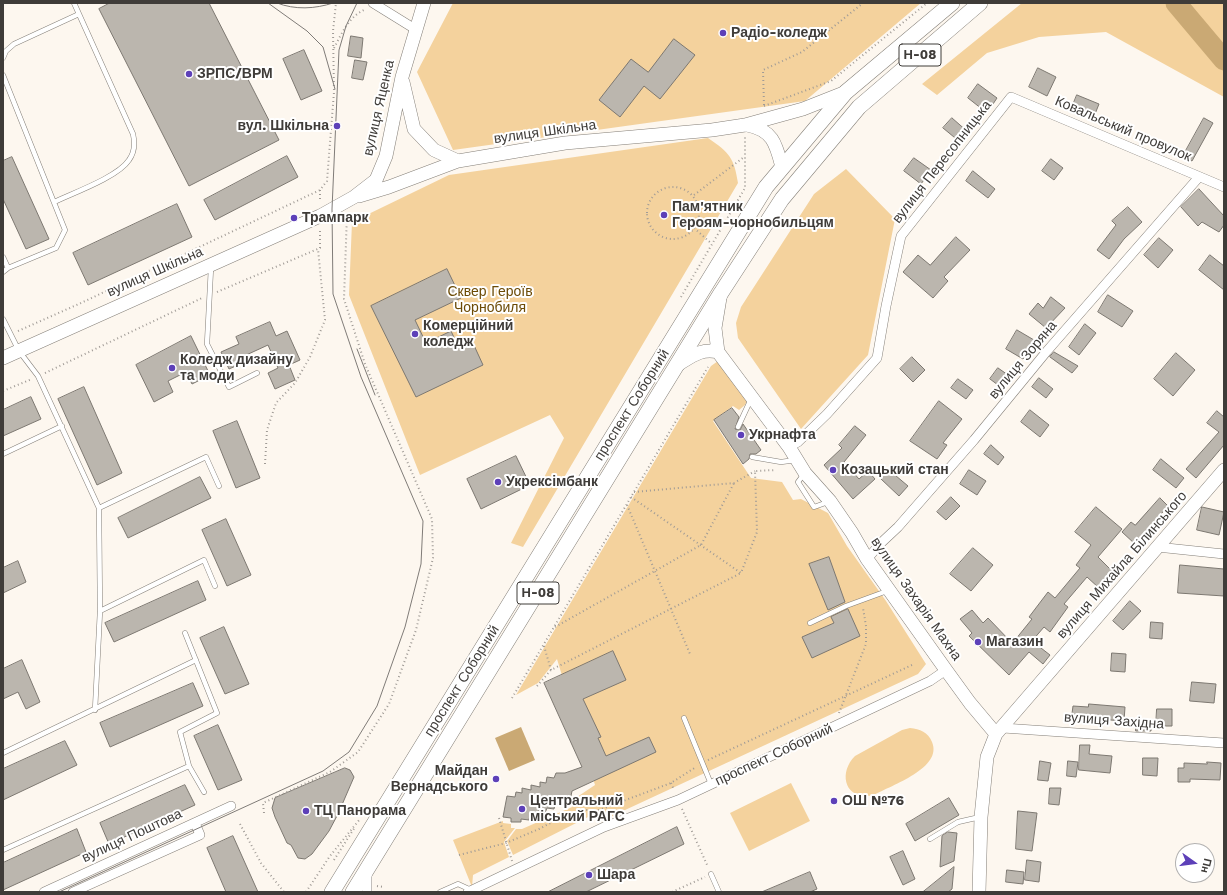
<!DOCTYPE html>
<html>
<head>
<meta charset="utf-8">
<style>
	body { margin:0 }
	#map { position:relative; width:1227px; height:895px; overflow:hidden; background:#fdf7ef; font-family:"Work Sans",sans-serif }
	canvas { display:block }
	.frame { position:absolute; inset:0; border:4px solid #3f3c39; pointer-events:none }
	.north { position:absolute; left:1175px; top:843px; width:40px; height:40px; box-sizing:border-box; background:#fff; border:1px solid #b2b1b0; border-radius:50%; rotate:104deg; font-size:11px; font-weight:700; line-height:16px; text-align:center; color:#3f3c39 }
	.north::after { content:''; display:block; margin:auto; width:14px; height:18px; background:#5d40b8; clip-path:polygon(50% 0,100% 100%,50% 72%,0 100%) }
</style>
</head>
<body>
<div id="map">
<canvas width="1227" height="895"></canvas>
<div class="frame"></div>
<div class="north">Пн</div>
</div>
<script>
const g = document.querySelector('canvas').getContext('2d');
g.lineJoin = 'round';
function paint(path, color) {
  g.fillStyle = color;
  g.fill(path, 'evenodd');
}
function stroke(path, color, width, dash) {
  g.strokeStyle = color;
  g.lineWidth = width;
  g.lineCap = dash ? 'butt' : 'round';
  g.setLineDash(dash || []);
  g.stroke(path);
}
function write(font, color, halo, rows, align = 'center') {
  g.font = font + ' "Work Sans",sans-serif';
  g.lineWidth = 4;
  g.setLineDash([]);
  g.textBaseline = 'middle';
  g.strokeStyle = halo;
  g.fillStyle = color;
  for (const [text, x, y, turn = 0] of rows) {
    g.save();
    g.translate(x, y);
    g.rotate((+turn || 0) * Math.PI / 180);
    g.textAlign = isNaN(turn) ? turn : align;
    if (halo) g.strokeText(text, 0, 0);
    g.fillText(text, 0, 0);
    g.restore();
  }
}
paint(new Path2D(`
	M453,3h468l-116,98 -352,49 -36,-78z
	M1022,3h202v94l-118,-65 -67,5 -52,16 -50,42 -15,-11z
	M708,138c22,15 26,20 30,45l-215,364 -12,-4 53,-105 -14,-23 -130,60 -71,-180 3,-73 97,-47z
	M846,169l49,50 -27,136 -67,74 -63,-91 -2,-15 5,-16 73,-113z
	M718,361l29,40 -2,4 -6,5 -6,-4 -20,15 38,57 31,4 11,18 8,-1 27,14 19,33 39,55 40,63 -8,10 -308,143 -7,3 -11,-5 -79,40 -6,-14 9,-12h6l50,-22 5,-10 18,-12 -38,-126 -19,24 -22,12 195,-329z
	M910,728c10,1 18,4 22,14 11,26 -40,43 -58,53 -28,7 -37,-21 -19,-39l47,-26z
	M791,783l19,38 -61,30 -19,-38z
	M503,821v2l8,1v4h4l-11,14 5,15 -36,18 -1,12 -19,-47z`), '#f4d29d');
paint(new Path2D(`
	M521,727l14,33 -26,11 -14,-33z`), '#caa974');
stroke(new Path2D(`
	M1176,3l48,57`), '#caa974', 21);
const building = new Path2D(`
	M110,3h99l70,137 -90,46 -90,-177z
	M351,36l12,2 -2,20 -13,-2z
	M674,39l21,16 -35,44 -16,-13 -24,31 -21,-17 32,-41 17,13z
	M304,50l18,41 -21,9 -18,-41z
	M355,60l12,2 -4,18 -11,-2z
	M1038,68l18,9 -9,19 -18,-9z
	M978,84l19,14 -10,15 -19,-15z
	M1077,95l22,9 -6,15 -22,-9z
	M952,118l16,14 -8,10 -17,-14z
	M1204,118l9,5 -21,38 -9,-5z
	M287,156l11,21 -83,43 -11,-20z
	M12,157l37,82 -23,10 -23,-50v-38z
	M914,158l17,12 -10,14 -17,-13z
	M1051,159l12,9 -9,12 -12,-9z
	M973,171l22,18 -7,9 -22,-17z
	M1199,189l25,27v9l-5,7 -17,-10 -4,4 -17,-19z
	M177,204l15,33 -104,48 -15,-32z
	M1128,207l14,15 -18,17 -15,20 -12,-9 19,-25 -4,-4z
	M956,237l14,13 -26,27 4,4 -15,17 -30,-26 15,-17 12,10z
	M1159,238l14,12 -15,18 -14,-13z
	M1210,255l14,11v24l-25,-20z
	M447,269l14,29 -46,22 11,23 25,-12 8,17 13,-7 11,24 -67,32 -45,-91z
	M1108,295l25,16 -11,16 -24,-15z
	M1051,297l14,11 -19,20 -17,-14 9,-11 5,5z
	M270,322l6,14 11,-5 13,29 -11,5 6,15 -20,9 -7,-16 10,-5 -10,-23 -24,11 3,5 -18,8 -8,-17 18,-8 -3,-7z
	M1085,324l11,9 -17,22 -10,-8z
	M1017,330l17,10 -11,19 -17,-10z
	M191,336l19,39 -18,9 -6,-12 -18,9 5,11 -19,10 -18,-37z
	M1054,352l24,14 -6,7 -22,-16z
	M1176,353l19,17 -22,26 -19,-17z
	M912,357l13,13 -12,12 -13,-13z
	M998,368l13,9 -9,11 -12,-9z
	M1039,378l14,11 -7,9 -14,-11z
	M958,379l15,11 -7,9 -15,-11z
	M84,387l38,86 -25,12 -39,-86z
	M31,397l10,22 -38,17v-26z
	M939,401l23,18 -19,24 4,2 -10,14 -27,-18z
	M732,408l7,9 -4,12 5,1 3,-6 18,26 -5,4h-6l-1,5 -6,5 -29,-44z
	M1030,410l19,15 -9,12 -19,-15z
	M1217,411l7,6v28l-28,33 -10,-9 33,-37 -12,-9z
	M237,421l23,57 -24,10 -23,-57z
	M855,426l11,9 -22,27 15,17 9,-8 7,8 -22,20 -29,-34 18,-17 -3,-3z
	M991,445l13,12 -6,8 -14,-11z
	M516,456l14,29 -49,24 -14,-30z
	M1161,459l23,19 -8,10 -23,-18z
	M889,470l19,16 -9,10 -18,-17z
	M969,470l17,11 -9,14 -17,-11z
	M200,477l11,21 -83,40 -10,-20z
	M951,497l9,9 -14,14 -9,-8z
	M1160,498l8,8 -33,38 -13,-12 9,-10 4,3z
	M1096,507l26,22 -24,28 15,15 -14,16 -12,-11 -23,27 4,3 -18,25 -6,-5 -12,14 18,14 -7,9 -14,-12 -20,23 -40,-39 3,-3 -12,-14 12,-9 11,13 5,-5 23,24 4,-2 17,-21 -3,-2 19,-25 7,6 25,-30 -4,-3 15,-20 -16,-13z
	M1202,507l22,5 -5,23 -22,-5z
	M226,519l25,56 -24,11 -25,-56z
	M973,548l20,17 -22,26 -21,-17z
	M829,557l16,45 -17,8 -19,-46z
	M18,561l8,21 -23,11v-25z
	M1180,565l44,4v27l-46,-3z
	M198,581l8,19 -92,42 -9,-19z
	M1130,601l11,10 -18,19 -10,-9z
	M848,609l12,27 -48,22 -10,-21 32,-14 -3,-6z
	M1151,622l12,1 -1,16 -12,-1z
	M224,627l25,57 -24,10 -25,-56z
	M613,651l13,29 -43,19 18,38 -3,1 8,18 43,-19 7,15 -84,39 -2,10 -7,-1v5l-8,-1 -1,5 -7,-1 -2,5 -7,-2 -1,5 -7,-1 -1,5 -8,-1v3h-10v-4l-8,-1 4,-21 8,1 1,-5 6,1v-5l9,2v-5l9,2v-5l6,1 1,-6 7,1 2,-5h9l17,-6 -38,-84z
	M1112,653l14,1 -1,18 -14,-1z
	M22,660l18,42 -14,7 -8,-17 -15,7v-30z
	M1192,682l24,2 -2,19 -24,-2z
	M193,683l10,23 -93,41 -10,-24z
	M1089,704l36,3 -1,14 -27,-2v3l-26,-1 2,-15 15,1z
	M1157,709h15v17h-16z
	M1136,722h15v9h-15z
	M218,725l24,55 -24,10 -24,-54z
	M65,741l12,24 -74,35v-31z
	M1080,745h10l-1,9 23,2 -2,17 -31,-3z
	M1143,758h15l-1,18 -14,-1z
	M1040,761l11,2 -3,18 -10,-1z
	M1068,761l10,1 -2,15 -9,-1z
	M1207,762l14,1 -1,17 -30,-1v3h-12v-14h6v-5l23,1z
	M345,768l5,2 4,7 -16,37 -9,17 -17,23 -7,5 -7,-1 -7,-13 -4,-2 -12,-26 -3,-9 3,-10z
	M185,785l10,20 -86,39 -9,-21z
	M1050,788h11l-2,17 -10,-1z
	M949,798l10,17 -44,26 -9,-17z
	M1018,811l19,2 -5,38 -16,-2z
	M677,827l7,17 -98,48h-38z
	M77,829l9,23 -83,38v-27z
	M948,832l9,1 -3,28 -14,6 2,-31z
	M233,836l25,56h-32l-19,-44z
	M903,851l12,28 -12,6 -13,-28z
	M1027,860l14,2 -2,20 -14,-2z
	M954,867l-2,22 -4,3h-25z
	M1007,870l17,2 -1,12 -17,-2z
	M810,872l7,17 -7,3h-48z`);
paint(building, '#bbb6ae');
stroke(building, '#7d7871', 1);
const lane = new Path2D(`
	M3,58l3,-7 8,-7 65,-30
	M3,75l62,155 -9,18 -48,20
	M54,202c19,-9 64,-25 75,-42 6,-8 6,-17 4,-26l-59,-131
	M3,257l5,11 -5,4
	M211,268l-4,76 22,43 28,-14
	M3,319l16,32 19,25 61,132 1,103 -5,99
	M738,427l13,-28
	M3,454l59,-28
	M752,457l29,5 15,-2
	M804,474l-6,8 16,25 14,-5
	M99,508l107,-51 13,29
	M100,611l104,-51 11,26
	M810,623l36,-17 41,-15
	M185,633l32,80 -37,19 9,34 15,26
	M684,718l27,66
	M3,753l193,-93
	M930,839l28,-17 22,-5
	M3,850l186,-84
	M711,874l8,18
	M440,892l18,-8 13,6`);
const street = new Path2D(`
	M373,3l42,26
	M789,447l9,-5 29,-28 50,-56 9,-52 15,-70 110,-139 213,90
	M1157,547l67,7
	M867,559l15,-17 16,-15 76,-87 73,-89 152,-174
	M1003,728l221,15
	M44,892l187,-86
	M73,892l127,-57 -5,-12
	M367,892v-18
	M468,892l136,-65 74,-27 252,-119 16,-11`);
const secondary = new Path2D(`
	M403,82l11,47 20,21 24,11
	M747,125c26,5 29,19 35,42
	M359,196l30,-9 69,-26 107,-18 147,-13 33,-5 58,-16 43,-17
	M720,298l-5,30 3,24 71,95 16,26 25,28 22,32 15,26 79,111 24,33 26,31 -9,23 -6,60 -2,75
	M3,358l317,-142 34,-19 22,-17 10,-24 16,-79 22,-74
	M679,364c13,-8 23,-16 39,-12
	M996,734l228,-264`);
const primary = new Path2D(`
	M332,892l434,-705 80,-95 106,-89
	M353,892l368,-599 61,-94 77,-92 121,-104`);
stroke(lane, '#847f78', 5.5);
stroke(street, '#847f78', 10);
stroke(secondary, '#847f78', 14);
stroke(primary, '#847f78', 16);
stroke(new Path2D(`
	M334,48c8,-15 15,-32 32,-39
	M764,105l-1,-35 39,-18 61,-49
	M764,106l67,-25 96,-78
	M647 213a26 26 0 1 1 52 0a26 26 0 1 1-52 0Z
	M320,190v12
	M694,195l50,-38
	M694,228l18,16
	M217,292l103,-44v-19
	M681,297l64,-109v-51
	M18,331l63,-28 239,-113 7,-9 7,-89 -1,-61 3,-28
	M45,373l157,-75
	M3,391l29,-12
	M265,464l2,-34 9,-27 19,-20 15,-26 15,-37 -7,-71
	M634,492l100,-9 21,-12
	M631,497l110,76 16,-41 -2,-61 21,-1
	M627,505l63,149
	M555,627l146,-82 33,-62
	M544,646l7,24
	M537,686l14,-16 190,-97
	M512,698l196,-331
	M839,713l27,-69v-18l-3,-18
	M708,760l204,-95
	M671,783l3,7
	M682,809l26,58
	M264,813l-1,-10 67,-31 28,-20 31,-48 27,-74 17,-72 -1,-39 -67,-155 -21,-65 3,-85
	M499,818l13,43
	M240,824l21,39 23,29
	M459,855l47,-12 33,-14 21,-11 8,-1 14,-7h17l72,-27 25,-16
	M334,860l21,-33
	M377,886l7,1
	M306,892l24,-36 30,-37
	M672,892l33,-15`), '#a09b96', 2, [1, 3]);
stroke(lane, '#fff', 4.5);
stroke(street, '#fff', 9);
stroke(secondary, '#fff', 13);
stroke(primary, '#fff', 15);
stroke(new Path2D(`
	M268,3l39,28 16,16 12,42
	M277,3c18,7 38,6 56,0
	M357,349l18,46
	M59,892l264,-121 26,-19 28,-46 28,-79 16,-63 2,-43 -62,-144 -28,-83 -1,-85 7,-159 7,-24 11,-23`), '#7f7b77', 1);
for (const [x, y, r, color] of [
	[723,33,4,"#5d40b8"],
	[189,74,4,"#5d40b8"],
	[337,126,4,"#5d40b8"],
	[664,215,4,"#5d40b8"],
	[294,218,4,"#5d40b8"],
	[415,334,4,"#5d40b8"],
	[172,368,4,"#5d40b8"],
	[741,435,4,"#5d40b8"],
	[833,470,4,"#5d40b8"],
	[498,482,4,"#5d40b8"],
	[978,642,4,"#5d40b8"],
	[496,779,4,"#5d40b8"],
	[834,801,4,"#5d40b8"],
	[522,809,4,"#5d40b8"],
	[306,811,4,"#5d40b8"],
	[589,875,4,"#5d40b8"]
]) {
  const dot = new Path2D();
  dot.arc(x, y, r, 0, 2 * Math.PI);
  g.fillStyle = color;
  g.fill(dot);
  stroke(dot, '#fff', 1.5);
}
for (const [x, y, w] of [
	[920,55,42],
	[538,593,42]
]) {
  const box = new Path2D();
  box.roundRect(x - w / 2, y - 11, w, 22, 3);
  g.fillStyle = '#fff';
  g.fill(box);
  stroke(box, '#3f3c39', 1);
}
write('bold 13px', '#3f3c39', null, [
	["Н-08",920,55],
	["Н-08",538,593]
]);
write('bold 14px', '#3f3c39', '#fff', [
	["Радіо-коледж",731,33],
	["ЗРПС/ВРМ",197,74],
	["вул. Шкільна",329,126,"right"],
	["Пам'ятник",672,207],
	["Героям-чорнобильцям",672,223],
	["Трампарк",302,218],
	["Комерційний",423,326],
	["коледж",423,342],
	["Коледж дизайну",180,360],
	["та моди",180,376],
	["Укрнафта",749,435],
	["Козацький стан",841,470],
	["Укрексімбанк",506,482],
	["Магазин",986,642],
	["Майдан",488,771,"right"],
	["Вернадського",488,787,"right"],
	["Центральний",530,801],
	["міський РАГС",530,817],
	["ОШ №76",842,801],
	["ТЦ Панорама",314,811],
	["Шара",597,875]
], 'left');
write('14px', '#3f3c39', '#fff', [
	["вулиця Яценка",379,108,-77],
	["Ковальський провулок",1123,129,23],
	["вулиця Шкільна",545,132,-8],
	["вулиця Пересопницька",942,162,-52],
	["вулиця Шкільна",155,272,-24],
	["вулиця Зоряна",1023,360,-50],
	["проспект Соборний",632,405,-58],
	["вулиця Михайла Білинського",1122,565,-49],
	["вулиця Захарія Махна",916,599,55],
	["проспект Соборний",462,681,-58],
	["вулиця Західна",1114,721,4],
	["проспект Соборний",774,755,-25],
	["вулиця Поштова",132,836,-25]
]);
write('14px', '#6c4b06', '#fff', [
	["Сквер Героїв",490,292],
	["Чорнобиля",490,308]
]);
</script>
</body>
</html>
